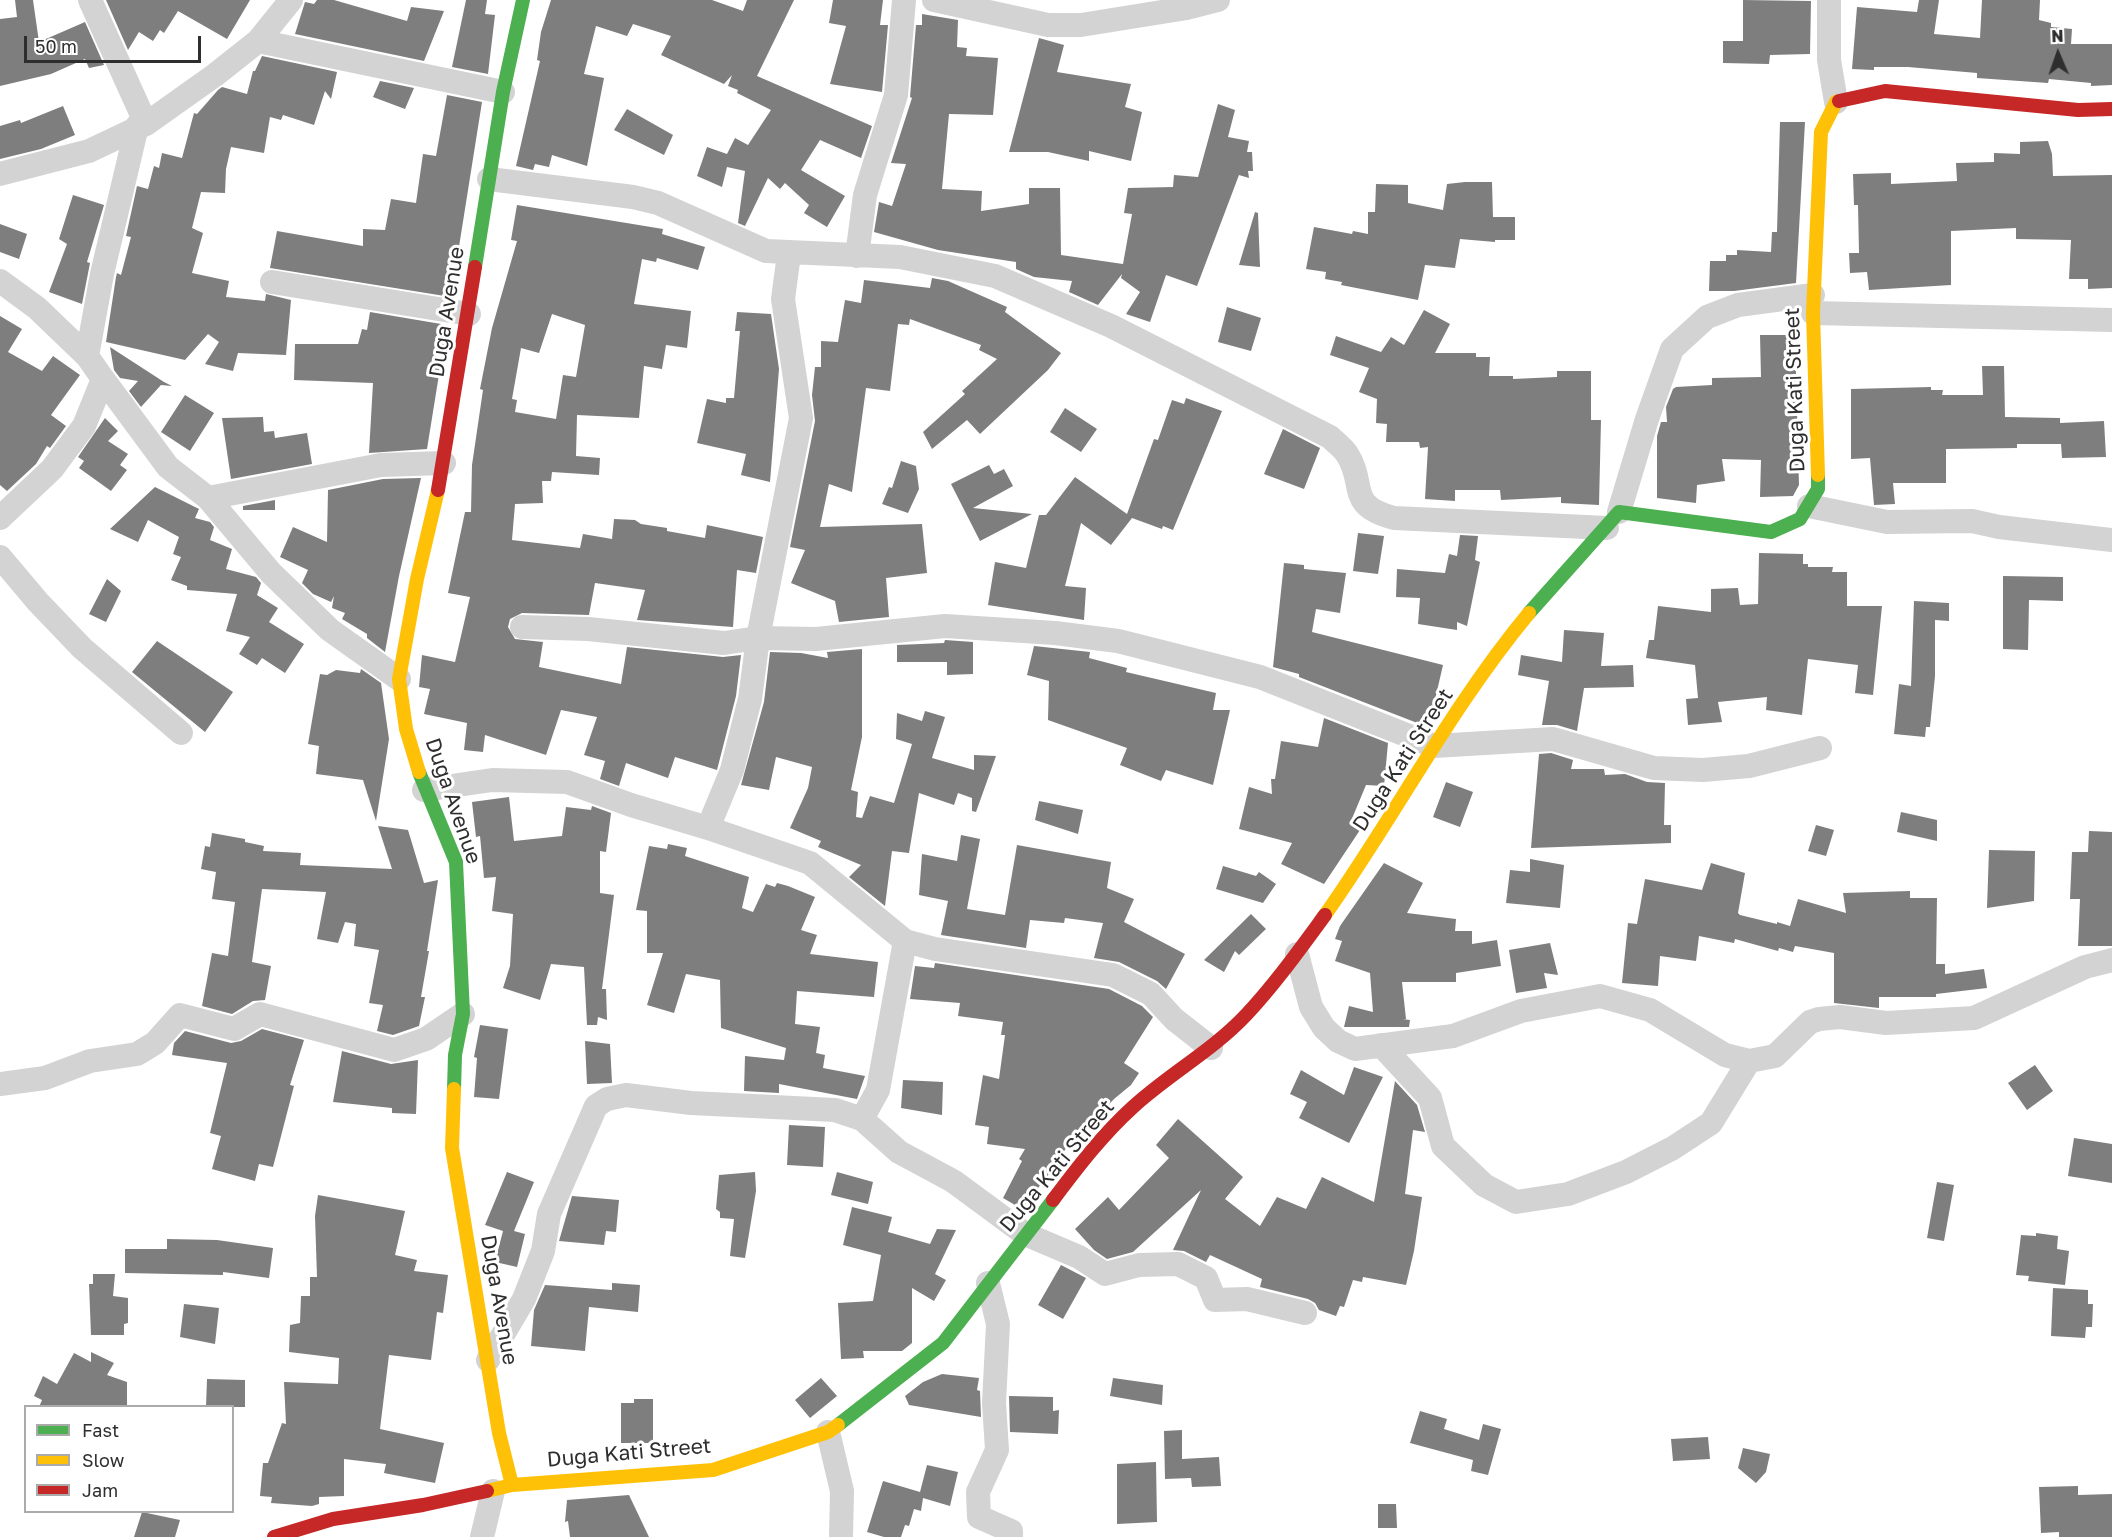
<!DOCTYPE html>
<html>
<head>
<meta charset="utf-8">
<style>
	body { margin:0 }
	#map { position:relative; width:2112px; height:1537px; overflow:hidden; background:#fff; font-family:"Golos Text",sans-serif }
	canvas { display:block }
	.legend { position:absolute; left:24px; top:1405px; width:210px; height:108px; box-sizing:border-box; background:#fff; border:2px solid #ababab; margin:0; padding:8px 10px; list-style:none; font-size:18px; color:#2e2e2e }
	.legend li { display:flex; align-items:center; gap:12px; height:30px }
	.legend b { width:30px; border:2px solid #ababab }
	.north { position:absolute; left:2028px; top:24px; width:60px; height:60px; -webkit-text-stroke:4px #fff; paint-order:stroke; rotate:358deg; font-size:16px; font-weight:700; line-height:24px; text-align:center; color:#2e2e2e }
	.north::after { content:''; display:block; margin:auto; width:21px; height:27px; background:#2e2e2e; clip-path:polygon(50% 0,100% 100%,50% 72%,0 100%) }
	.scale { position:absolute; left:24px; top:36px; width:177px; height:27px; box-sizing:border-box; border:3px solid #2e2e2e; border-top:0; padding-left:8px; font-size:18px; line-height:21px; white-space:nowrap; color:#2e2e2e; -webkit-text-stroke:4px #fff; paint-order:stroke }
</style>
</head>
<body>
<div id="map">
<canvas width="2112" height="1537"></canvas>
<ul class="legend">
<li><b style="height:8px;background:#4caf50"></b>Fast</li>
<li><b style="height:8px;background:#ffc107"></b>Slow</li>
<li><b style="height:8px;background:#c62828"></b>Jam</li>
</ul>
<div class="north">N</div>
<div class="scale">50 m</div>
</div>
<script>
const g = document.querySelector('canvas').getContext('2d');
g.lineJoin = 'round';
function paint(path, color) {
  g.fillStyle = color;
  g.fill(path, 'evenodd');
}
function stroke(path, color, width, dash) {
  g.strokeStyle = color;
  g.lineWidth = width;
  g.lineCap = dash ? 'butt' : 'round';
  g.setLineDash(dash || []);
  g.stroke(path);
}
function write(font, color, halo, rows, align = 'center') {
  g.font = font + ' "Golos Text",sans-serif';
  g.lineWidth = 6;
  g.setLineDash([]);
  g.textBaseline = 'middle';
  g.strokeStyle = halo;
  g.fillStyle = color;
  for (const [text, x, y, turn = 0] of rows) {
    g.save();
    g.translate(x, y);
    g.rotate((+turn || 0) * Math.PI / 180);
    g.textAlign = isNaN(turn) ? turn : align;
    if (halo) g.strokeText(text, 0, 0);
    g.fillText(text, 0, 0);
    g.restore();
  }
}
paint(new Path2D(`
	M15,0h18l6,42 46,-20 19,43 -15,3 -4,-9 -34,15 -51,12v-67l17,-2z
	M106,0h144l-23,39 -49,-28 -14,22 -4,-3 -7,11 -14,-9 -11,18z
	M317,0h17l73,21 4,-14 33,4 -20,50 -129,-27 10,-32 9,2z
	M466,0h21l-2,14 10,1 -7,59 -36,-7z
	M551,0h161l31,11 4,-11h47l-37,76 115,50 -11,32 -41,-18 -19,30 44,26 -18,31 -23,-14 5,-8 -24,-22 -5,6 -12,-11 -23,48 -7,-3 7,-52 -18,-4 -5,20 -25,-11 10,-29 20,7 8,-16 13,7 23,-35 -34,-17 1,-3 -10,-4 4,-11 -8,9 -63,-29 10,-19 -38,-12 -6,12 -31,-10 -12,48 20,4 -17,88 -35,-11 -3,12 -14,-3 -2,6 -17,-4 24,-105 -3,-1 4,-28z
	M833,0h50l-3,25h8l-6,67 -52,-8 16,-58 -17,-3z
	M1743,0l68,1 -1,53 -40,1 -1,9 -46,-1v-22h20z
	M1919,0h20l-5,34 46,4 2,-38h58l-1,20 12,3v4l21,2 -1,15h41v41l-21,1v-3l-42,-4 -1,4 -71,-5v-5l-69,-6h-34v3l-22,-1 5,-62 60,5z
	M922,14l36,6 -1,27 10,1 -1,8 32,2 -5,57 -44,-1 -7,75 40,2 -1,20 48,-7v-16h31l1,67 62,9 9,-50 -8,-1 4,-25 45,-1 1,-12 24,2 20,-73 17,6 -7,27 21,4 -2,11h5l1,19h-5l1,7 -10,-3 -42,111 -31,-11 -16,47 -24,-8 14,-22 -19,-14 1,-4 -24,31 -29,-13 3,-11 -38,-4 -18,-8v-7l-78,-12 -64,-18 5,-30 13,4 14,-42 -15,-1 21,-65 -2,-1 6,-72h6z
	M1039,38l25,7 -7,27 74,12 -6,23 17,5 -11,49 -42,-10v10l-41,-9h-39z
	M262,56l75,16 -6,27 -6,-8 -11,34 -31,-10 -2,5 -11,-3 -6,36 -33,-6 -5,22 -1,24 -24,-1 -9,36 11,5 -11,40 37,8 -3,16 39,4 1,-7 25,6 -5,55 -48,-2 -5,18 -28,-7 14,-22 -11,-8 -23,26 -79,-18 10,-65 1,-4 4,2 10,-38 -5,-1 11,-50 11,3 6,-23 5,2 3,-15 20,5 12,-45 3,1 21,-24 4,-3 25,7 6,-23h2z
	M380,81l34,7 -9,21 -32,-12z
	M447,95l35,7 -31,195 -181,-29 7,-37 86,15v-17l22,1 6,-31 25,4 7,-49 13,2z
	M63,106l12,29 -34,14 -41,10v-33l20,-6 1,3z
	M627,109l46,26 -9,20 -50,-25z
	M1780,122h25l-9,161 -62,8h-25l1,-30h16v-6h11v-5l34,2 1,-20h5z
	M2048,141l4,13 1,22 59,-1v113l-24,1v-10h-19l2,-39 -55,-1v-11l-65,3v54l-82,5 -2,-18 -17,1 -1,-20h10l-1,-48h-4l-1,-31 38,-1v11l66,-3 -1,-18 38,-1v-9l26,1v-12z
	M1465,182h27l1,35h22v23h-20v2l-35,-3 -5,29 -30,-3 -7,35 -77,-15 1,-3 -17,-3 1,-7 -20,-3 8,-42 38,7 1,-3 15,3v-22h7l1,-28 32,1v18l35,7 4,-26z
	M73,195l31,10 -17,57 3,1 -8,41 -33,-12 18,-48 -8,-5z
	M517,205l146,24 -1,5 43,13 -7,23 -41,-12 -1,4 -14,-3 -8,45 57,7 -4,37 -21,-3 -4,24 -18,-3 -5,52 -62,-3 -1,41 24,2 -1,17 -47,-3 -1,9h-9l1,22 -28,1 -3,36 68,8 3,-14 29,5 2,-20 21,1 6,4 26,4v3l38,7 2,-13 56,12 -7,36 -19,-3 -4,57 -96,-7 8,-30 -50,-7 -6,32 -67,-2 -12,6 -2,8 7,12 28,3 -4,25 82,17 6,-37 96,10 18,-2 -5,41 -19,74 -42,-13 -7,21 -42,-15 -7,23 -19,-7 5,-18 -21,-6 13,-38 -36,-7 -15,45 -61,-20 -2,17 -19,-2 3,-27 -43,-9 6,-25 -11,-2 3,-32 33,7 15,-65 -22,-4 17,-81h6l1,-47 11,-75 -3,-1 12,-61 25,-87 -6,-1zM552,314l33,11 -9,52 -13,-2 -7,44 -41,-7 2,-12 -5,-1 9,-51 18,5z
	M1255,212l3,1 2,54 -21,-2z
	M0,224l27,10 -8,25 -19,-7z
	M932,278l16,3 59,26 -2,5 56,41 -13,17 -68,64 -13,-14 -35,29 -9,-17 42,-38 -3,-3 35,-32 -18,-9 2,-5 -71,-26 -1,6 -11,-1 -8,67 -24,-3 -14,104 -23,-8 -9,43 102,-3 5,49 -41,5 3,39 -50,5 -4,-21 -44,-18 14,-33 -15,-3 25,-126 -3,-26 3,-28h6v-26l17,1 7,-42 16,3 3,-23 66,8z
	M1227,307l34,11 -10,33 -33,-9z
	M1424,310l26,14 -15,29h41v4h14l-1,19h24v3l44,-2v-6h34v49h10l-2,85 -38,-2v-6l-60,3 -1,-10h-45v11l-30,-2 3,-52 -8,1 -1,-6h-33l1,-18 -11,-1 1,-24 -18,-7 10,-24 -39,-13 6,-19 45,16 10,-15 13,8z
	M370,312l77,13 -20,124 -58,4 4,-70 -79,-3 1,-36h63l4,-15 5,1z
	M737,312l34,2 8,55 -9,113 -29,-7 5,-21 -49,-11 10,-44 19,4v-5h8l6,-67h-5z
	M0,316l22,13 -14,23 34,19 11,-15 27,19 -29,40 15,11 -16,22 -3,-2 -11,18 -29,27 -7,-6z
	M1760,335h35l4,150 -6,11 -33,1 1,-37 -39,-1 3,22 -28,4 -1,18 -39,-5v-62l4,-14h6l-1,-15 7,-18 3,-2 36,-2v-7l49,-1z
	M110,347l54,35 8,4 -11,-1 -20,22 -12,-16 9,-10 -18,-3 -6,-8z
	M1982,366h22l1,51 55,1v5l44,-2 2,36 -44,1 -1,-14h-44v4l-71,1v34h-53l2,21 -21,1 -4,-47 -19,1v-70l80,-2v3h12l-1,5h41z
	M185,395l29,18 -24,38 -29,-19z
	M1186,398l36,13 -49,119 -10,-4 -1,3 -30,-11 -21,27 -30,-22 -16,63 21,2 -2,32 -96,-15 7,-43 31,6 13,-53h7l29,-38 52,37 27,-75 4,1 14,-40 12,4z
	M1065,408l32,21 -16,23 -31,-20z
	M263,417l1,15 10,-1 1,7 32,-5 5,31 -81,15 -9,-61z
	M105,418l13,13 -10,10 20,13 -8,11 7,5 -16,21 -32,-23 5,-7 -6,-4z
	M1283,429l37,19 -16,41 -40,-15z
	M901,461l15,5 3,23 -11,24 -26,-9 7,-17 3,1z
	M989,465l5,9 10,-5 9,17 -40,22 59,6 -52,27 -29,-57z
	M421,478l-22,98 -14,76 -18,-14v-4l-25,-15 3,-6 -13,-5 2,-12 -3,6 -18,-8 -11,-11 6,-13 -28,-13 13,-30 34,15 1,-52 55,-11z
	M155,487l44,22 -4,9 15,4 4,5 -4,13 22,9 -6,20 30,8 5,6 -4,12 21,13 -9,14 35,22 -19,29 -23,-15 -5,7 -18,-11 11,-17 -24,-6 11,-37 -50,-4v-4l-16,-6 10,-23 -8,-3 6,-17 -31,-17 -10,22 -28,-13z
	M275,500v10h-32v-4z
	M1358,533l26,3 -6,38 -25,-3z
	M1460,535l18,1 -3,24 5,2 -13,64 -10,-4v8l-39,-6 2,-26 -24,-1 1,-28 48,4 4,-19 8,2z
	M1759,553l44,1v10h5v3h25l-1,5h15v34h35l-9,89 -18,-2 3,-28 -50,-6 -6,56 -36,-5 1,-13 -49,5 4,20 -34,3 -2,-26 12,-1 -3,-33 -49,-7 3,-18h5l4,-34 53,6v-23l27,-1 2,17 18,-1z
	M1284,563l20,2v4l42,4 -6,40 -24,-4 -4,23 131,33 -9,39 5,2 -14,20 -126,-49v-3l-26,-7z
	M2003,576l60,1v24l-34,-1 -1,50 -25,-1z
	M107,579l14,12 -15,31 -17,-8z
	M1914,601l35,2v18l-14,-1v56l-5,51h-4l-1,10 -31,-3 5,-50 12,2z
	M1564,630l40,3 -3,33 32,-1 1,22 -50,1 -7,43 -20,-6h-15l7,-44 -31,-6 3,-20 41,7z
	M945,640l28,2v32l-26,1v-13h-50v-17l47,-2z
	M157,641l76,51 -28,40 -73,-60z
	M1034,646l56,6 -1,6 38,10 -1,4 90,21 -3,17h17l-17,75 -47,-15 -5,11 -41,-16 7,-17 -79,-28 1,-39 -22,-6z
	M862,649v88l-11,53 7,2 -2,25 6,1 8,-22 24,7 18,-59 -16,-5 1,-26 25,8 3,-10 20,6 -13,41 42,12v-15l22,1 -20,56 -4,-1v-13l-14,-5 -4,12 -35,-12 -10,60 -17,-2 -7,55 -36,-29 12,-12 -43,-18 3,-6 -31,-13 18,-40 4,-21 -36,-10 -7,33 -28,-5 23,-83 6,-50 31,1 27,5 -1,-6z
	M361,669l20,14 8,56 -13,82 -13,-41 -47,-6 3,-28 -11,-2 12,-70 7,1 9,-5 24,3z
	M1324,718l64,25 -4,43 -18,-1 -15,36 11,6 -38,57 -43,-20 11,-21 -53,-14 10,-42 23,7 -1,-15h4l6,-38 37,6z
	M1551,753l22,7 -2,9h33l1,6 20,-1 22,8 18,1 -1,42h7v18l-140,5 8,-94z
	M1446,782l27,10 -13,35 -27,-10z
	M509,797l5,44 48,-5 4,-29 25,3 1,-4 19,7 -5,39 -6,-1v42l14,2 -12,94h4l1,31 -9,-3 -1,8h-10l-3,-58 -33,-3 -11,36 -37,-12 7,-22 3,-52 -21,-3 4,-34 -12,1 -4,-42 -4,1 -4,-35z
	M1039,801l44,9 -5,24 -43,-14z
	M1901,812l36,8v21l-40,-9z
	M1816,825l18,5 -8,26 -18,-5z
	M378,826l30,4 16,53 14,-3 -11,71h2l-8,46h4l-6,29 -26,9 -16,-4 6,-26 -14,-2 10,-53 -25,-4 2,-22 -11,-2 -7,21 -21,-4 9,-47 -64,-3 -10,73 19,4 -6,34 -12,1 -21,13 -30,-8 10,-53 16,3 7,-54 -23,-3 4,-27 -15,-3 4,-23 5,1 2,-14 33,6v3l19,4 -1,5 38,2 -1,12 92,4z
	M2089,831l23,1v114h-34l2,-47h-10l2,-47h16z
	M961,835l19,4 -13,70 38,6 12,-70 94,17 -4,26 27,11 -10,23 61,32 -19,35 -9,-8 -38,-19 -25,-4 9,-35 -38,-5 -1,5 -34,-3 -4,28 -85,-13 7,-34 -29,-6 3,-41 35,7z
	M668,844l19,4 -2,8 64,21 -7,31 11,4 13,-28 9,3 2,-4 11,3 27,11 -14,33 16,5 -7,19 68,8 -4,35 -77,-6 -2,33 25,3 -4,26 9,2 -2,13 42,8 -8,23 -78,-15v9l-35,-2 1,-35 39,4 2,-12 -65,-20 -1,-48 -34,-6 -12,39 -27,-8 16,-52h-16v-42l-11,-1 13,-64 18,3z
	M1989,850l46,1 -1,50 -47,7z
	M1530,859l34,6 -4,43 -54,-5 4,-33 20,2z
	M1384,863l39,20 -16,30 49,6 -1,12h17v13l25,-4 4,26 -45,7v9h-54l4,37h-3l7,1 -1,7h-65l5,-21 24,6 -3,-39 -35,-12 7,-20 -7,-2 5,-13z
	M1711,863l34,10 -7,40 2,2 37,9v-2l13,4 8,-27 48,14 -3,-20 67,-2v7h27l-1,66h9v10l39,-5 3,19 -51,6v3h-57v11l-45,-5v-50l-39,-7 -2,6 -14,-4 -1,3 -43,-12 -1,4 -35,-7 -3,25 -36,-5 -2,30 -36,-3 6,-60 9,1 8,-45 57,11z
	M1223,866l33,10 3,-4 17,12 -13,19 -47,-14z
	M1251,914l15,15 -27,26 -4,-4 -11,21 -20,-12z
	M1550,943l8,32 -14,-2 3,15 -31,5 -7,-43z
	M935,963l174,26 33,17 11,11 -29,46 15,10 -8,12 -17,14 -35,38 -5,-3 -16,28 -36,47 -19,-11 19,-37 -3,-2 6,-10 -38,-5 2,-17 -14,-2 8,-50 16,4 6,-44h-4l2,-13 -45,-6 2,-13 -50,-4 5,-33 19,2z
	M480,1025l28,4 -9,70 -25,-2 3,-39 -3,-1z
	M262,1029l42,11 -14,45 4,1 -21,81 -14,-3 -4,17 -43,-12 9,-33 -11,-3 17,-70 -55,-8 2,-12 11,-12 46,12 10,-2z
	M585,1041l25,3 2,39 -25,1z
	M342,1051l49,13 27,-4 -2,54 -24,-1v-5l-59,-6z
	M2035,1065l18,26 -26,19 -19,-27z
	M1354,1067l29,10 -34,66 -50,-25 8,-16 -17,-8 11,-24 43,25z
	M903,1080l40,2 -1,33 -41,-7z
	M1395,1081l22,24 8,27 -12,-2 -8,64 17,3 -8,54 -8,34 -43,-8 -1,5 -9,-2 -9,27 -4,-1 -4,10 -17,-6 -4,-7 -7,-4 -48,-12 2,-8 -52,-24 -4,7 -22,-11 -11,-1 28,-60 -68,62 -26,7 -13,-9 -19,-21 33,-32 11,13 50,-52 -13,-13 22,-26 65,58 -18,22 35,27 17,-29 29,12 16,-32 52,25z
	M789,1125l36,2 -2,40 -36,-2z
	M2074,1138l38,6v39l-44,-7z
	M507,1172l27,10 -20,49 11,3 -8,33 -22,-5 8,-31 -18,-6z
	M755,1172l1,19 -11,67 -15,-2 4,-37 -14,-1v-6l-4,-3 3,-34z
	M837,1172l36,10 -5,22 -37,-9z
	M1937,1182l17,3 -10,56 -17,-3z
	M318,1195l87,16 -10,44 22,5 -3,11 34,4 -5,38 -6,-1 -6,48 -42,-5 -9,74 64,14 -9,40 -51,-10 2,-9 -42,-5v37l-25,1v7l-7,2 -41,-3 1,-6 -12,-1 3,-33h5l14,-40 4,1 -2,-42 54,2 1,-26 -50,-6 1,-27 10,-2 1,-27h9v-19h7l-2,-61z
	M572,1196l47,4 -3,32 -10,-1 -2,14 -45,-4z
	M852,1207l40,10 -4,15 42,12 7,-15 19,1 -21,44 11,6 -12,21 -22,-13v55l-10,8h-39l1,7 -23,1 -3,-56 35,-2 8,-46 -38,-10z
	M2036,1233l22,3 -1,13 12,2 -4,34 -37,-4 1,-5 -13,-1 5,-40 15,1z
	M167,1239l50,1 56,8 -4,30 -46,-6v3l-98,-2v-24h42z
	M1061,1265l25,13 -23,41 -25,-14z
	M93,1274h22l-2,22 15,2v25l-4,1v11h-33l-2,-51h4z
	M612,1283l28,2 -2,27 -49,-5 -4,44 -54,-5 3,-36 11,-25 67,5z
	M2053,1288l35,2v14h5l-1,23h-6l-1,11 -34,-2z
	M184,1304l35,4 -4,36 -35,-7z
	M91,1352l23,11 -7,12 20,7v25h-88l3,-7 -8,-4 9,-20 14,8 17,-31 17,9z
	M942,1374l37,4 -2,12 3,1 1,26 -72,-12 -4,-9 18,-14z
	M821,1378l16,18 -27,22 -15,-18z
	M1113,1378l50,7 -1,20 -52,-9z
	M207,1379l38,1v27h-39z
	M1009,1396l44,1v14l6,-1 -1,24 -48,-2z
	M634,1399h19v44h-32v-40h13z
	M1420,1411l27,8 -3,10 35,11 4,-16 18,5 -13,46 -17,-4 2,-11 -63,-17z
	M1182,1430v29l37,-2 2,29 -29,1 -1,-9 -26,1 -1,-48z
	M1708,1437l2,22 -37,2 -2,-22z
	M1743,1448l27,6 -4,18 -10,11 -18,-15z
	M1156,1462l1,60 -40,2v-60z
	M927,1465l31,7 -8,34 -27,-8 -2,13 -7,-2 -5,17 -4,-1 -4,12h-17l-17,-5 16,-51 37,11z
	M2078,1486v9l34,-1v43h-53v-5l-18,1 -2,-46z
	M629,1495l20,42h-79l-2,-16 -3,1 2,-22z
	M1378,1504h18l1,24h-19z
	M142,1512l38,8 -5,17h-41z`), '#7e7e7e');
stroke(new Path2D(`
	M90,0l56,124
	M934,0l114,25h33l106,-17 31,-8
	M1829,0v60l7,42
	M258,41l245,51
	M0,174l89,-23 57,-27 69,-49 43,-34 33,-41
	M489,179l144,18 25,6 108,48 134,6 95,19 116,50 219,111c5,5 13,11 17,17 20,31 -2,51 47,64l213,10
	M857,256l8,-61 31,-100 8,-95
	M0,281l37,27 50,48
	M272,282l197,32
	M1813,313l299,7
	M103,379l65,88 40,31 173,-33 63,-2
	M208,498l63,75 59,57 69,49
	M1809,506l78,16 85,-1 27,6 113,13
	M1619,512l28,-93 25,-70 35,-32 31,-12 75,-10
	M0,518l52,-49 32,-43 19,-47 -16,-23 15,-82 35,-148
	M0,557l38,45 44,46 99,85
	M522,627l66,2 136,14 34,-5 58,1 129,-13 110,7 63,8 142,36 174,69 119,-7 101,29 49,2 46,-4 71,-18
	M424,790l68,-10 75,2 64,23 77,23 102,35 95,78 -27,149 -16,29
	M708,828l24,-58 18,-71 8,-61 43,-220 -18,-119 6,-45
	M905,941l30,8 178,26 38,19 23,25 37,29
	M1297,954l14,53 13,21 14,13 17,8 98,-13 68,-25 79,-15 50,14 75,45 24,6 26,-5 35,-34 9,-3 21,-2 46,6 88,-5 111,-51 27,-7
	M1381,1045l49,53 13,48 41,39 32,17 52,-8 58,-22 47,-24 38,-25 38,-62
	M0,1084l45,-6 45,-17 47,-7 18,-11 25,-28 54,14 26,-15 134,36 32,-11 37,-25
	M988,1283l10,41 -4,79 3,47 -19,42 1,25 32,14v6
	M488,1360l36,-61 19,-48 6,-37 47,-108 11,-7 19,-4 65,8 144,7 27,9 37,33 54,29 72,53 54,23 26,17 34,-9 39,-1 28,14 9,22 32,-1 58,14
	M828,1432l14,59 -1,46
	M482,1537l11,-46`), '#d3d3d3', 24);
stroke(new Path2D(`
	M475,267l28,-175 20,-92
	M1529,613l90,-101 152,20 29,-13 18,-30v-14
	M419,772l37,90 7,152 -8,41 -1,34
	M838,1425l105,-82 110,-143`), '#4caf50', 14);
stroke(new Path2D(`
	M1818,475l-5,-162 8,-181 15,-30 3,-1
	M419,772l-13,-43 -7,-50 18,-100 21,-89
	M1325,915c70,-99 126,-208 204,-302
	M454,1089l-2,59 47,285 13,52 -25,6
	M512,1485l201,-15 115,-38 10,-7`), '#ffc107', 14);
stroke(new Path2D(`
	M1839,101l46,-10 193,19 34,-1
	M438,490l37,-223
	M1053,1200c24,-32 50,-66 80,-93 36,-33 79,-56 113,-92 29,-31 54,-66 79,-100
	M274,1537l59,-18 90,-14 64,-14`), '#c62828', 14);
write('21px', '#2e2e2e', '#fff', [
	["Duga Avenue",447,312,-81],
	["Duga Kati Street",1795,390,-92],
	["Duga Kati Street",1403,760,-57],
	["Duga Avenue",453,801,71],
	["Duga Kati Street",1057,1166,-50],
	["Duga Avenue",499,1300,80],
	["Duga Kati Street",629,1453,-5]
]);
</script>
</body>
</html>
